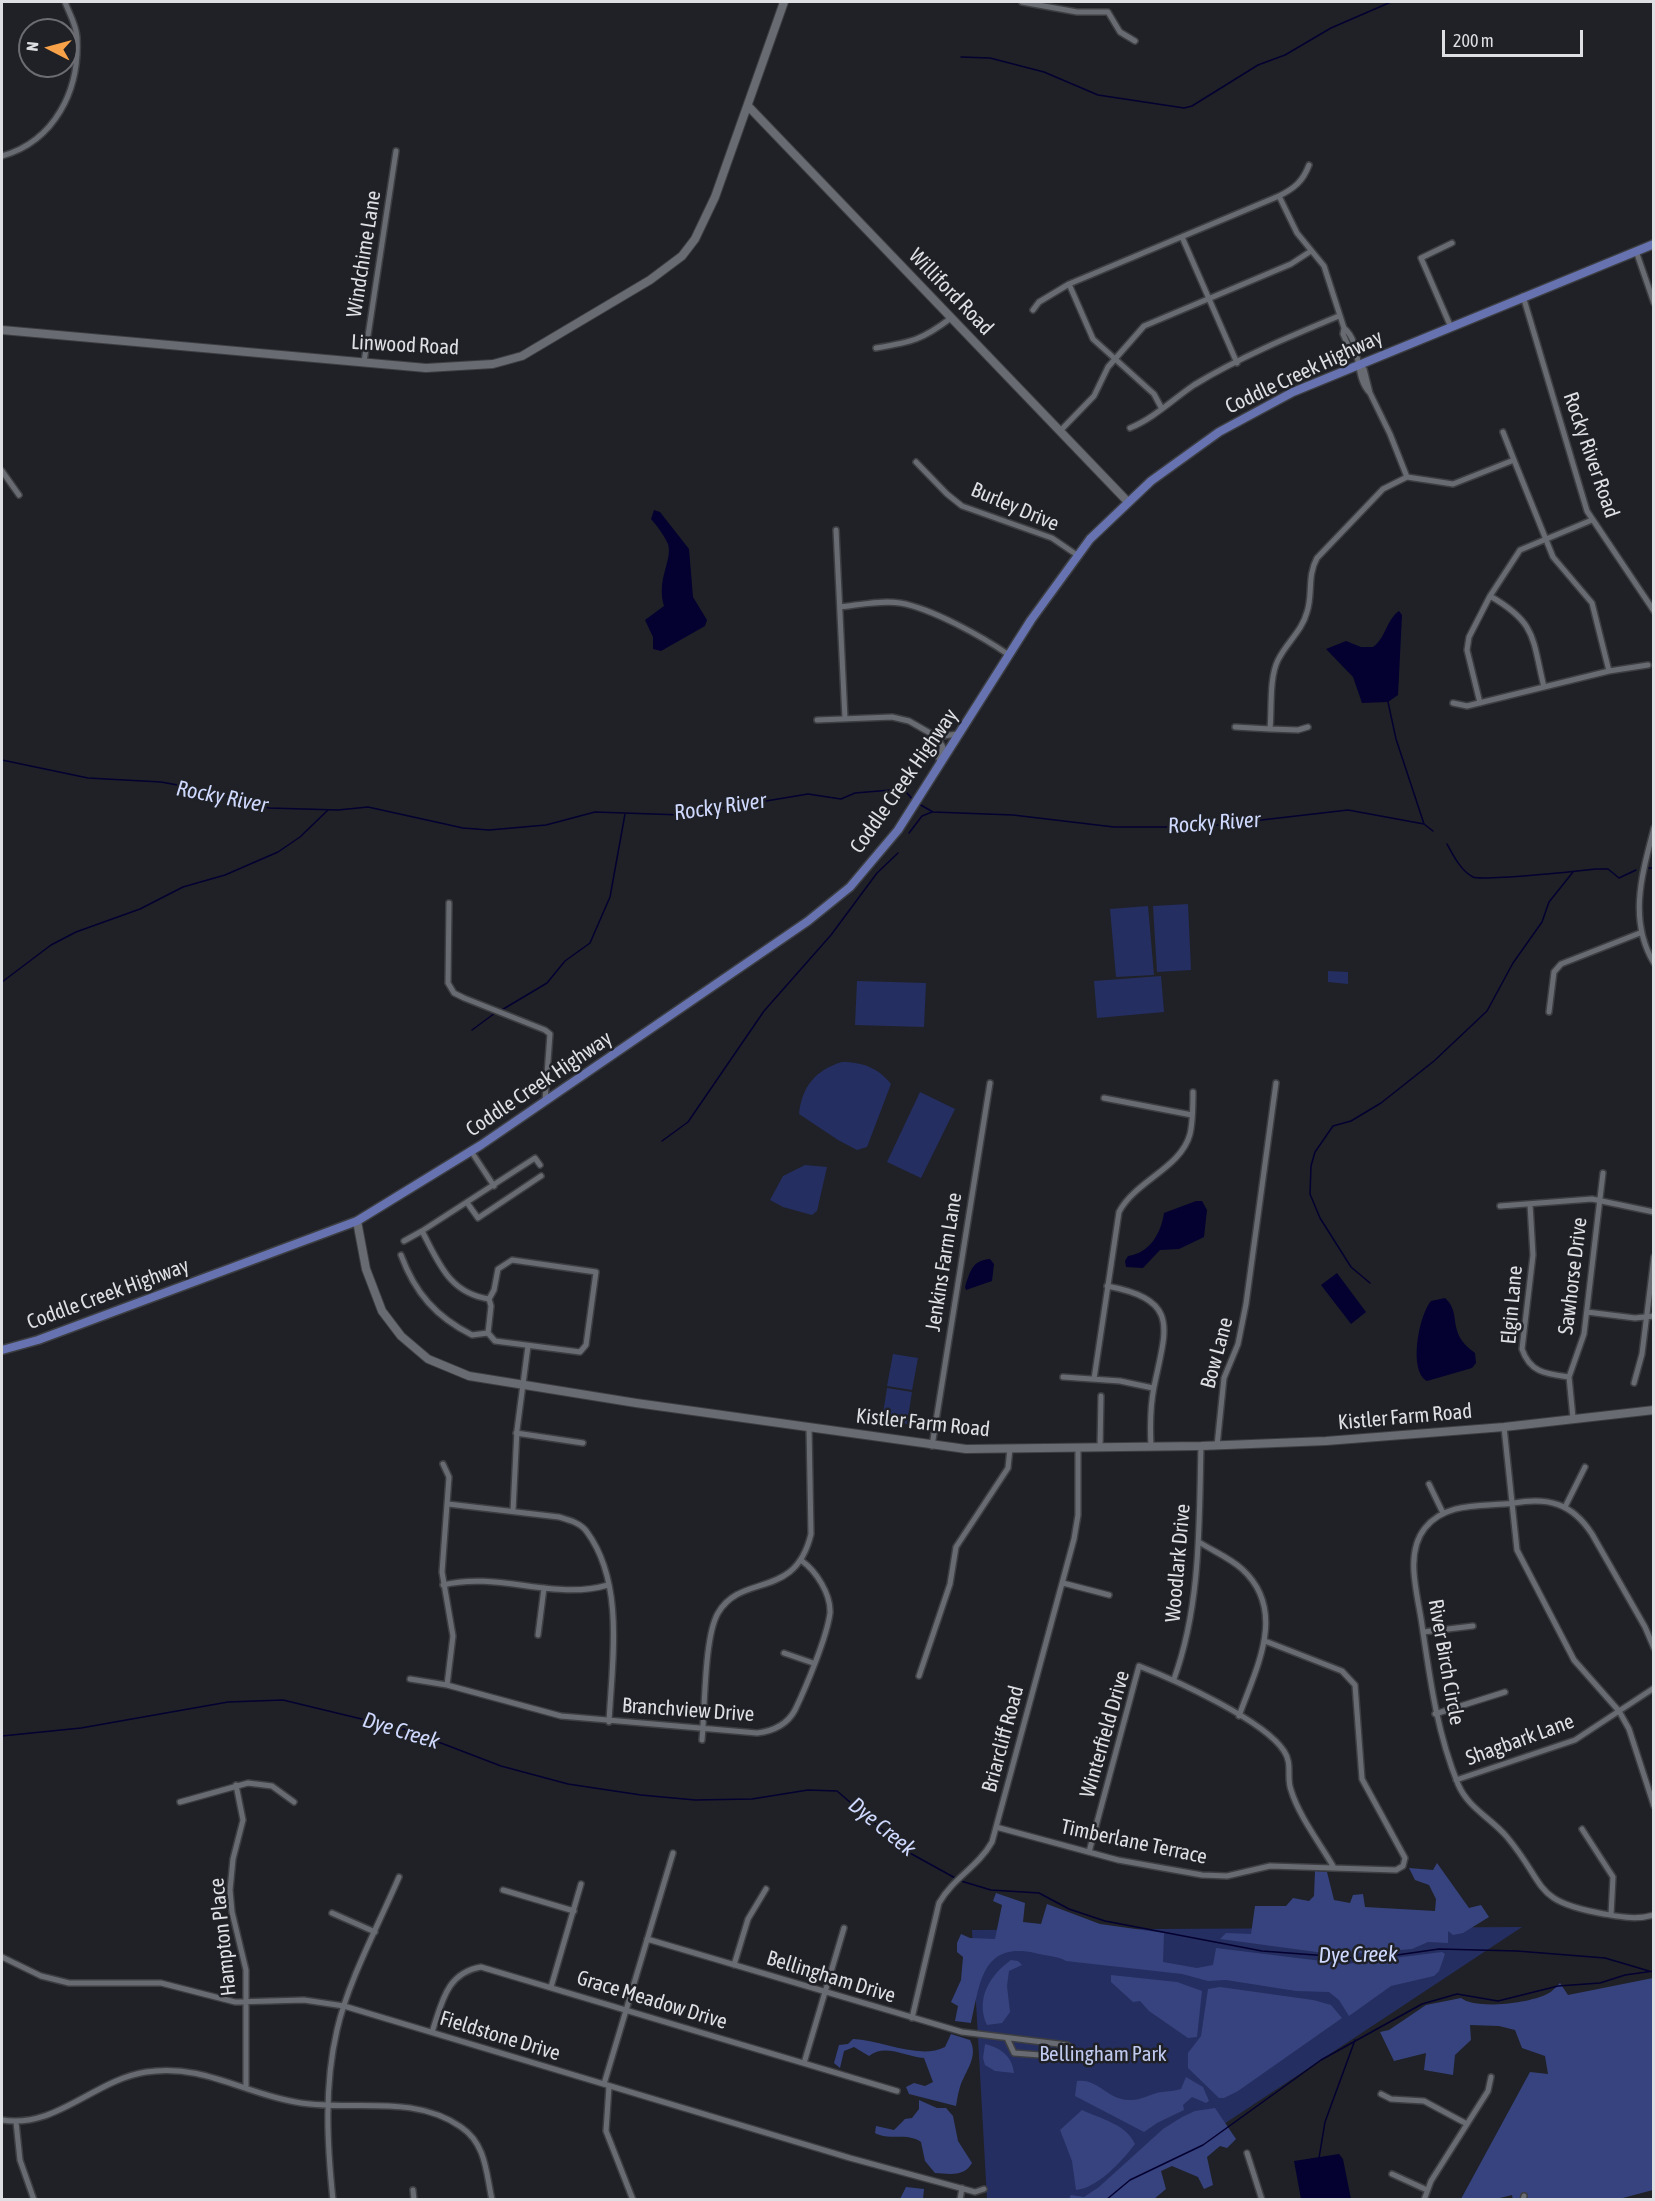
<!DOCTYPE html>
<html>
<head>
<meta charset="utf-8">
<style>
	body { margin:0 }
	#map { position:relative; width:1655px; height:2201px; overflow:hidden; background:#1f2127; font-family:"Asap Condensed",sans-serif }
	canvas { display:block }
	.frame { position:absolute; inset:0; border:3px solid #dedfe3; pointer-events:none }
	.north { position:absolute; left:18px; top:18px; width:60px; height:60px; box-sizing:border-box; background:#1f2127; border:2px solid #6b6d72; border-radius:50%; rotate:276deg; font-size:16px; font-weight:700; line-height:24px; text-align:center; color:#dedfe3 }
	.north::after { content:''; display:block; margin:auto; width:21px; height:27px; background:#f7a149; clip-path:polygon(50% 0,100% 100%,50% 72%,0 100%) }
	.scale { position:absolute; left:1442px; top:30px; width:141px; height:27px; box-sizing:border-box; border:3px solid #dedfe3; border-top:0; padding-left:8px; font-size:18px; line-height:21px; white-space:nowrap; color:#dedfe3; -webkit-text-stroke:4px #1f2127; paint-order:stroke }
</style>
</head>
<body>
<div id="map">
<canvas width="1655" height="2201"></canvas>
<div class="frame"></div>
<div class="north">N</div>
<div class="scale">200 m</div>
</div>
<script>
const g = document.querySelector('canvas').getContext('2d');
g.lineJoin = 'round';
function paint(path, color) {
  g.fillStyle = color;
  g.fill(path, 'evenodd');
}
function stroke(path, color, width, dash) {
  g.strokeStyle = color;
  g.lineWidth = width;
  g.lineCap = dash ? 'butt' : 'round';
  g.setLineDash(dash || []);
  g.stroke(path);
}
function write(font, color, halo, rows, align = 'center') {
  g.font = font + ' "Asap Condensed",sans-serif';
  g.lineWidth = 5;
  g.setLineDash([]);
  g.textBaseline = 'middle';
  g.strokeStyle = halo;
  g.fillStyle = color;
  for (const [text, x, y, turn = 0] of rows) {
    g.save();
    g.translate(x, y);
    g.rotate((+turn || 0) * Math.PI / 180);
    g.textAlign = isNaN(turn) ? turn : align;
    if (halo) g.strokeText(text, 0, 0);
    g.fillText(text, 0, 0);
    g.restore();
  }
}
paint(new Path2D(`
	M1188,904l3,66 -34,2 -4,-66z
	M1148,906l6,69 -38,2 -6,-68z
	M1328,971l20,1v12l-20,-2z
	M1161,976l3,36 -67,6 -3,-37z
	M857,981l69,2 -2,44 -69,-2z
	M842,1062c21,0 36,6 49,22l-24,63 -10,3 -19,-10 -39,-26c3,-27 16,-44 43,-52z
	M920,1092l35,17 -34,69 -34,-16z
	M805,1165l22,2 -10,44 -5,4 -29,-8 -13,-7 13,-24z
	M893,1354l25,4 -6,32 -25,-4z
	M887,1388l25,4 -5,32 -25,-4z
	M1522,1927l-413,273 -122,-1 -15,-269z`), '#252e60');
paint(new Path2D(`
	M1437,1863l32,45 12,-3 8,12 -26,16 -10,2 -5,-4v12l-20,-1 -16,7 -73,6 -119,-16 6,-6 25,1 4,-28h31l7,-8 16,3 5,-5 1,-25 12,1 7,28 16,3 3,-8 10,-1 2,13 70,4 1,-12 -7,-14 -14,-5 -6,-12 24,2z
	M996,1893l29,10 -2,19 18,2 6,-20 53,20 64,9 -1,29 34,6 16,-3 3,-17 130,16 96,-12 3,2 -6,17 -5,5 -43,10 -42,30 -10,-16 -10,-8 -33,-1 -70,-11 -18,1 -26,-7 -116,-13c-8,-5 -21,-5 -31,-8 -54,-12 -55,32 -64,70l-16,-2 3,-15 -7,-4 10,-22 2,-23 -6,-5v-9l4,-9 9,4 25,1 7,-34 -9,-4z
	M1011,1960l7,1 4,4 -13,6 -2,15 3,26 -8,11 -15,2c-12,-26 3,-50 24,-65z
	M1111,1975l66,7 25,9 -5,46 -9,1 -39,-27 -9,-10 -7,1 -22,-20z
	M1653,1978v212l-34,9 -106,1 -1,-5 -16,4h-35l69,-127 18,2 -3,-18 -23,-8 -7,-18 -16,-4 -29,-1 1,15 -16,15 -2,20 -29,-5 2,-17 -32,8 -14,-29 9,-2 37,-25 35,-7c15,12 67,5 84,-3 6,-2 11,-8 15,-12l8,12z
	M1220,1987l93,13 18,5 11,13 -104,73 -14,7h-5l-31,-30v-15l13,-17 7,-47z
	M951,2034l19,6c9,17 -5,31 -10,47 -2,6 -3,13 -4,19l-47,-12 -3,-7 8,-4 11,3 8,-4 -9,-24c-18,-1 -39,-15 -55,-2l-15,-9 -10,4 -4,17 -6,-5 5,-18 9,-1 5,-5c29,1 66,21 92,8z
	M985,2044c16,4 27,12 29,29l-19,-2 -10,-6 -2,-7z
	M1186,2077l17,10 6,14 -3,2 -14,-6 -9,8 1,5 -27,13 -13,9 -69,-36 2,-15c21,-3 29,18 52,19 12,1 22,-7 33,-8 6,-1 12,-1 19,-3z
	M919,2100l18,8h9l7,8 5,25 14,22c-8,14 -22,11 -37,10l-10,-12 -4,-19c-14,-10 -32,-1 -46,-9l1,-7 18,4 11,-11 7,-1 7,-9z
	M1215,2108l21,31 -9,9 -7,-2 -13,11 6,28 -9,4 -6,-12 -26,-11 -11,5 5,18 -12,10h-85l2,-4 13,2 15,-10 64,-58 19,-12 13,-6z
	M1082,2110c19,9 44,14 53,34 -13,17 -37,44 -59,46l-4,-29 -12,-31z
	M906,2187l18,2 -1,10h-23z`), '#37437e');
paint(new Path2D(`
	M654,510l6,2 29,37 4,48 14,23 -2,6 -44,25 -8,-2v-12l-8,-17 19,-14c-8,-27 9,-46 4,-62 -4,-9 -11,-18 -17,-25z
	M1399,611l3,4 -4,80 -10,7 -26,1 -9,-26 -27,-28 20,-8 15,6h12c13,-9 13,-27 26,-36z
	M1196,1201h6l5,9 -3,27 -25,12 -19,1 -17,18 -17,-1 -1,-6 3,-5c22,-3 33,-23 36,-43z
	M990,1259l4,5 -2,17 -26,9 -1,-3c5,-15 7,-27 25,-28z
	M1337,1273l29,39 -15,12 -30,-39z
	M1445,1298c18,16 0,34 30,55l1,10 -4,5 -45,13c-19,-10 -8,-66 4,-80z
	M1339,2154l4,5 8,40h-50l-7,-38z`), '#040030');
stroke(new Path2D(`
	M961,57l29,1 54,14 54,23 86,13 8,-2 66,-41 27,-10 46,-27 60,-26
	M1388,702l8,37 28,85
	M2,760l86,18 73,4 33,6 75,20 69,2 30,-3 95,21 26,2 57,-5 49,-13 87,3 126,-21 33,5 14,-6 36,-3 16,3 6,7
	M919,804l14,8 80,3 101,12h87l147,-17 76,14 9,7
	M909,833l13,-17 10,-4
	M1447,844c6,11 14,27 26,33 10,4 106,-6 123,-8h12l11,9 17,-8
	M1649,868h5
	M2,982l49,-37 25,-13 64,-23 43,-22 42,-12 53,-23 22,-15 28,-27
	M500,1011l47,-28 18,-22 25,-18 20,-46 15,-83
	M472,1030l23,-17
	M662,1141l26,-19 76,-111 67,-76 46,-62 21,-20
	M1370,1283l-19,-16 -31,-49 -10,-24 1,-28 4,-14 18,-26 18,-5 30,-18 53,-42 53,-50 26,-48 29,-41 7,-20 24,-30
	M2,1736l79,-8 147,-26 55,-2 124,30 94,36 67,18 73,11 54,5 57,-1 56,-9 29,1 71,61 49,27
	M961,1881l30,9 48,3 30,16 36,12 157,30 107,8 70,-10 78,2 88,7 44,13
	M1319,2158l6,-36 30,-82
	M1106,2200l24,-20 73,-35 118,-85 101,-56 35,-10 41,7 60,-15 42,-3 25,-8 29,-4`), '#040030', 1.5);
const street = new Path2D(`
	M1022,2l55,10h31l12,20 15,9
	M2,156c53,-15 78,-66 75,-119 -1,-13 -8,-24 -12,-35
	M1279,196l18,37 27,33 20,62
	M1182,237l55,126
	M1636,251l18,52
	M1069,284l24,55 61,55 8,15
	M1523,296l64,215 67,100
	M1033,310l6,-8 30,-18 210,-88c16,-8 24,-15 30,-31
	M1450,325l-29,-67 31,-15
	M876,348c36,-6 46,-8 75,-30
	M1355,355l-4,-3 -8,-18 1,-6c19,16 9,48 26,65l-6,-24 -4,-1
	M364,362l32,-211
	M1130,428c24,-10 42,-28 64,-43 44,-27 97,-49 145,-69
	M1060,431l34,-35 14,-29 36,-41 147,-62 20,-13
	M1503,432l11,28
	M916,462l31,32 15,12 90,32 25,17
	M2,471l17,24
	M1407,477l46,7 61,-24 39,97 39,46 17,68
	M836,530l9,189
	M1490,596c47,27 42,42 54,91
	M840,607c19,-2 41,-7 60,-4 31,5 83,34 109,52
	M1453,703l14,3 142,-35 39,-6
	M1480,703l-13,-53 2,-13 21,-41 30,-46 72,-30
	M817,720l75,-3 17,4 28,16
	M1235,727l35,2
	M1308,727l-10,3 -28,-1c2,-21 -1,-51 8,-69 9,-18 24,-29 29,-48 6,-18 0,-36 10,-54l66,-69 24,-12 -17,-43 -20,-41
	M939,759l4,-12 -6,-10 20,-3
	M1654,828c-12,46 -26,92 0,135
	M449,903l-1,80 6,10 10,5 81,32 5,4 -5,67
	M1549,1012l5,-40 7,-8 79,-31
	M1104,1098l88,17
	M471,1151l23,35
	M468,1204l10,14 63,-42
	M1530,1204l3,51 -11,94c8,24 25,25 47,28
	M1500,1206l92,-7 62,13
	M422,1231l113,-73 5,7
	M404,1241l18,-10c17,32 27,62 67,68l2,7 -3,27 7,8 85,11 6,-7 10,-73 -84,-12 -14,9 -4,21 -5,9
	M401,1255c14,38 35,62 71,80l16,-2
	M1107,1286c74,14 59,42 47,101 -4,20 -4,39 -3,59
	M1587,1312l48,6 19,-2
	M1063,1377l57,4 33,7
	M1094,1379l25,-167c16,-31 62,-44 71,-78 3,-13 3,-28 3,-42
	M1634,1383l8,-29 12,-97
	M1573,1418l-4,-41 15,-43 19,-161
	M1504,1427l13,123 57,110 45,51 10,18 25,77
	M516,1433l67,10
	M932,1446l58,-363
	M1217,1446l7,-68 14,-34 8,-40 30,-221
	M1100,1448l1,-52
	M443,1464l6,13 -7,95 11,64 -6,49
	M1429,1484l14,29
	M448,1504l111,13c10,3 22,6 28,15 38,52 25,130 22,190
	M1565,1507l20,-40
	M513,1511l4,-81 11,-84
	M1199,1542c14,9 31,16 43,27 46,42 14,99 -3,147
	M1063,1583l46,12
	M443,1585c55,-14 111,16 165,0
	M1423,1632l50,-6
	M538,1635l6,-47
	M1654,1648l-9,-21 -53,-93c-20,-31 -44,-37 -78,-31 -30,4 -68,-2 -89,25 -21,26 -7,67 -3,97 8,54 15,108 36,159 10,24 33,34 49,53 41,49 24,64 97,77 18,3 32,6 50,1
	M784,1653l29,10
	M919,1676l31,-92 6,-37 52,-79 2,-20
	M410,1679l37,6 114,31 196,17c17,-2 30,-8 38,-23 11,-23 32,-73 35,-97 1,-19 -14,-42 -28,-52
	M1174,1679c27,-74 25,-155 27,-233
	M1435,1714l70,-22
	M702,1740c3,-30 2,-103 16,-127 24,-41 77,-12 93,-79l-2,-106
	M1456,1780l119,-40 79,-52
	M236,1785l7,35 -10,39 -3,31 2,22 14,58v117
	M180,1802l68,-19 24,3 22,16
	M996,1827l122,33 84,15 25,1 43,-10 126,4 7,-4 2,-8 -43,-79 -7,-94 -13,-14 -77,-30
	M1582,1829l31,48 -2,38
	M1089,1852l50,-186c36,14 125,54 145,85 9,13 2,26 7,39 8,26 28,52 42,76
	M503,1890l71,21
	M332,1913l43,19
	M647,1939l315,93 105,13 4,3 -1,6 -4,3 -52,-4 -7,-15
	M2,1957l39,19 28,7h92l74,19 69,-2 40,6 506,152 125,34 9,-3
	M734,1965l14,-46 18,-30
	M551,1987l30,-103
	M912,2018l27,-115c14,-25 39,-36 53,-61l82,-303 4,-24v-67
	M432,2032c10,-29 14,-59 49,-65l416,124
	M804,2063l40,-135
	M604,2084l69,-231
	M609,2086l-3,45 27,69
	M1381,2094l10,5 33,2 43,23
	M2,2120c54,9 92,-40 144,-48 59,-9 99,23 155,31 52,8 113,-9 160,24 25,17 25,45 31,73
	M16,2122l4,38 14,40
	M1247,2153l15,47
	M1392,2174l35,16
	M413,2190l1,10
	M333,2200c-6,-57 -9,-114 4,-170 11,-49 42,-106 62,-153
	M960,2200l2,-12
	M1424,2200l7,-19 57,-90 3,-14
	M1523,2200l1,-4`);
const secondary = new Path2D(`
	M749,107l379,395
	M2,330l424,38 67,-4 29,-8 128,-76 32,-24 13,-17 20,-42 69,-195
	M357,1221l9,48 16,42 19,25 27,23 41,17 167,27 330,46 235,-3 125,-5 178,-14 150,-17`);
const primary = new Path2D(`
	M2,1350l36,-10 319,-119 124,-76 327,-224 42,-34 48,-57 133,-210 59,-81 61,-58 68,-49 74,-40 361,-148`);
stroke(street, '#3c3e42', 8);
stroke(secondary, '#3c3e42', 10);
stroke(primary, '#3c3e42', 11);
stroke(street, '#696b72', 5);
stroke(secondary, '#696b72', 8);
stroke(primary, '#6773b1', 8);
write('21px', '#dedfe3', '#1f2127', [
	["Windchime Lane",364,254,-81],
	["Williford Road",951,292,46],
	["Linwood Road",405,345,3],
	["Coddle Creek Highway",1304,372,-25],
	["Rocky River Road",1591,455,71],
	["Burley Drive",1015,507,23],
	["Coddle Creek Highway",904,781,-55],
	["Coddle Creek Highway",539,1084,-34],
	["Jenkins Farm Lane",944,1262,-81],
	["Sawhorse Drive",1573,1276,-83],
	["Coddle Creek Highway",108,1294,-20],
	["Elgin Lane",1512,1305,-85],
	["Bow Lane",1217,1353,-75],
	["Kistler Farm Road",1405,1417,-5],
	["Kistler Farm Road",923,1423,6],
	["Woodlark Drive",1178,1563,-85],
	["River Birch Circle",1446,1662,80],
	["Branchview Drive",688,1710,4],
	["Winterfield Drive",1105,1734,-74],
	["Briarcliff Road",1003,1739,-75],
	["Shagbark Lane",1520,1740,-20],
	["Timberlane Terrace",1134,1842,12],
	["Hampton Place",223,1937,-96],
	["Bellingham Drive",831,1977,17],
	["Grace Meadow Drive",652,2000,17],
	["Fieldstone Drive",500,2036,17]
]);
write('21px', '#c0caee', '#1f2127', [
	["Bellingham Park",1103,2054]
]);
write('italic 22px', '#cfd9fe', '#1f2127', [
	["Rocky River",222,797,11],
	["Rocky River",720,807,-8],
	["Rocky River",1214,823,-4],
	["Dye Creek",401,1731,17],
	["Dye Creek",882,1827,39],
	["Dye Creek",1358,1955,-1]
]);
</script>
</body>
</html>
